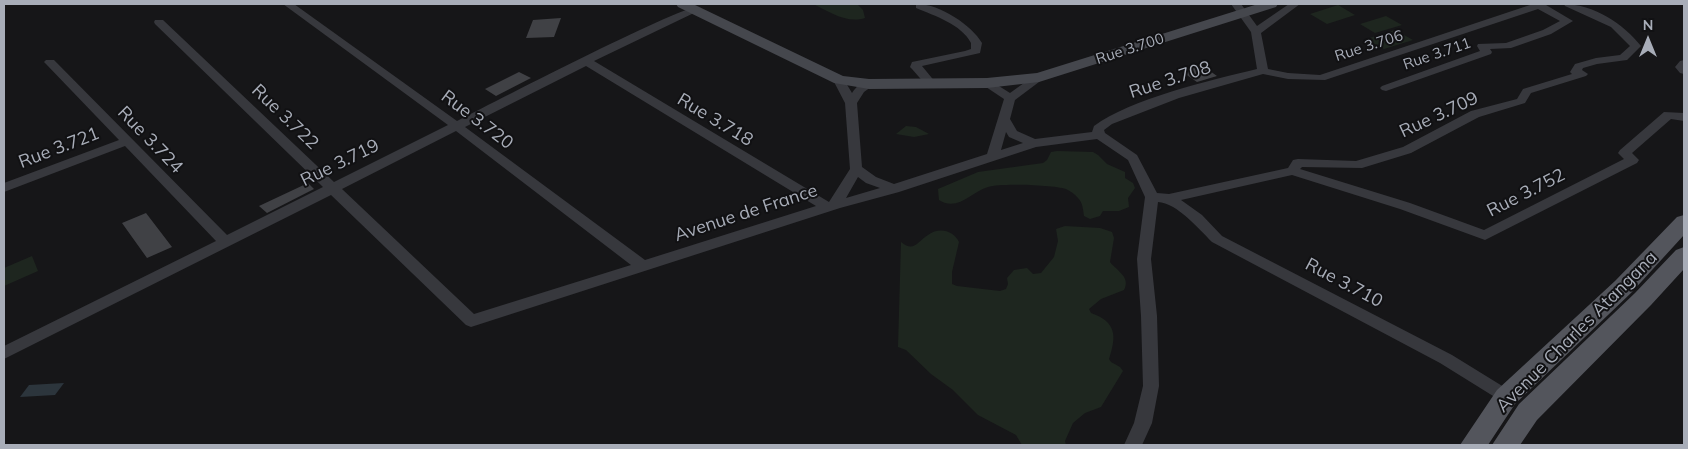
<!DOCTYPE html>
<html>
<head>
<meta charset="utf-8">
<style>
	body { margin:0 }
	#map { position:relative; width:1688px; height:449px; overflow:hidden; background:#161618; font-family:Mulish,sans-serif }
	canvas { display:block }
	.frame { position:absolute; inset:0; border:5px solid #a8adb8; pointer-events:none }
	.north { position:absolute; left:1623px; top:15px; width:50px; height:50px; -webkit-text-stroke:4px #111113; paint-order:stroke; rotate:0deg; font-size:14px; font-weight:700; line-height:20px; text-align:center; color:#a8adb8 }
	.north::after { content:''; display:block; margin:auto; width:18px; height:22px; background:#a8adb8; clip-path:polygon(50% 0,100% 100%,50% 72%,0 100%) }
</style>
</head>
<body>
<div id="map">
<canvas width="1688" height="449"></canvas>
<div class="frame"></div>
<div class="north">N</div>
</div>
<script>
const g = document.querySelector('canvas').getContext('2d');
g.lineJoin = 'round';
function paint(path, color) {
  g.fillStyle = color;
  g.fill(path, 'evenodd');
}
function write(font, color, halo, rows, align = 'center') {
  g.font = font + ' Mulish,sans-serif';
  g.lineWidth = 4;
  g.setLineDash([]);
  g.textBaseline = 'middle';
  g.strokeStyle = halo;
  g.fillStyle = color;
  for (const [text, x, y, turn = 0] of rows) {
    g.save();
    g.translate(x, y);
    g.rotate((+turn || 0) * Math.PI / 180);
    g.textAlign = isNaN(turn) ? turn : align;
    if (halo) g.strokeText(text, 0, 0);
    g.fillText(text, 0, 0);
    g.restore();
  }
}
paint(new Path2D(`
	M813,4h44l6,6 2,8c-18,6 -35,-6 -52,-14z
	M1338,5l17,10 -28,9 -17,-10z
	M1386,16l16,9 -27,8 -15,-9z
	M1395,30l18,10 -29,9 -18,-10z
	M906,126l10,1 13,7 -15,3 -18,-3z
	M1057,151l36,1 5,3 9,9 18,8v6l8,5 2,5 -7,10 1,9 -10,4h-16l-3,5 -10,3 -6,-3c-1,-6 -1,-13 -6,-18 -3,-4 -8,-7 -12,-9 -13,-4 -66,-6 -78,-2 -17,5 -30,25 -49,13l-1,-11 40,-17 65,-9 4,-3 4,-8z
	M1065,226l35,2 12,4 2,6 -4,24c7,9 21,15 14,28l-23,9 -12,10 2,4c25,9 26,22 18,46l2,3 9,5 3,4 -22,36 -16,6 -12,10 -8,18 1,4h-44l-6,-10 -38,-20 -25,-25 -22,-16 -25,-24 -8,-3 3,-105c13,11 17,-1 27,-7 11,-8 25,-5 31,7l-7,30v12l5,2 43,5 6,-2 2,-5 -1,-6 7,-8 13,-2 6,6 8,-1 13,-16 4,-16 -2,-12z
	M32,256l6,15 -34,15v-18z`), '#1e261f');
paint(new Path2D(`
	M64,383l-9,12 -35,2 9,-12z`), '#2c353c');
paint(new Path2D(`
	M561,18l-7,19 -28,1 7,-18z
	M1200,64l17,12 -20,6 -16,-11z
	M519,72l12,6 -35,18 -11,-7z
	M308,183l6,6 -47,24 -8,-7z
	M146,213l26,34 -25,11 -25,-35z`), '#404145');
paint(new Path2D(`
	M283,4h11l163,117c29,-15 227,-117 241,-114v4l-104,50 235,141 21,-33 -5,-66 -12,-23 2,-2h8l9,15c4,-6 9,-11 17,-12l6,3 -11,8 -7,11 5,64 14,10 18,7 93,-30 17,-55 -21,-14 -2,-2 2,-2h8l19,12 25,-18h8l2,2 -2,2 -28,21 -5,19 7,12 18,8 57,-7 2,-6c36,-27 117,-46 163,-57l-6,-37 -20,-28h10l16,22 32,-22h11l-39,29 7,36 20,4 32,2 213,-71h14l-1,1 27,16 -22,13 -40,14 -21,1 2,3 -1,2 -105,37 -4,-1 -2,-2 2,-2 98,-35 -3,-5 1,-2 28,-1 37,-13 17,-9 -22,-12 -213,71 -37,-1 -25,-5 -84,24 -67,26 -8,6 1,3 32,22 20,38 12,1 119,-26 5,-8 5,-1 58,2 47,-14 68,-36 46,-12 6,-10 49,-15 -2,-2 5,-8 21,-6 24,-3 10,-9 -19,-19 -46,-21 -1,-2c29,0 60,20 77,42l-14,14 -30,4 -14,4 -1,2 6,4 -2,2 -55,17 -6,10 -46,14 -68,36 -49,15 -60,-1 -2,2 110,34 74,27 140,-71 -6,-6 2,-3 44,-38 20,1v8l-13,-2 -39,34 7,7 -2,3 -152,77 -85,-31 -108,-34 -111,25 21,15 20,21 230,119 60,37 2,5 -2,5 -6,2 -66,-41 -228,-121c-13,-13 -35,-39 -54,-40l-7,57 6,57 2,70 -7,37 -10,22h-18l10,-22 9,-37 -2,-70 -4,-57 8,-62 -17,-37 -31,-21 -61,8 -137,45 -59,16 -369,119 -5,-2 -135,-130 -327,164v-13l212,-105 -91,-95 -121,46v-9l115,-43 -73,-76 -2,-2 2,-2h8l173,175 96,-48 -168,-163 -1,-2 1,-2h8l171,162 114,-57zM586,66l230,140 -171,54 -180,-133zM456,131l175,134 -157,49 -132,-125zM1006,132l3,5 14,6 -22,7zM858,177l8,6 14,5 -34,10z
	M916,4c22,-1 56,21 66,39l-2,10 -58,13 14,17 -6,3 -4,-1 -14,-16 -2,-2 2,-5 53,-11 6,-2v-6c-10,-19 -36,-27 -55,-35z
	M1684,60v14l-4,-1 -5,-6 5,-6z`), '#37383d');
paint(new Path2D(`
	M676,4h17l150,72 26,3 118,-1 50,-5 221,-69h20l-2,3 -237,75 -52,6 -118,1 -35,-6 -156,-76z`), '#45474d');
paint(new Path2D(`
	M1684,215v20l-53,58 -116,111 -27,41h-28l37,-55 118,-109 62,-64z
	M1684,247v22l-33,36 -114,115 -17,25h-28l27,-41 116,-111 41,-43z`), '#53555c');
write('15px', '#a8adb8', '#111113', [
	["Rue 3.706",1369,46,-18],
	["Rue 3.700",1130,49,-18],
	["Rue 3.711",1437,54,-19]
]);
write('18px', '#a8adb8', '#111113', [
	["Rue 3.708",1170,80,-18],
	["Rue 3.709",1439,115,-25],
	["Rue 3.722",285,117,44],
	["Rue 3.720",477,120,37],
	["Rue 3.718",715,120,31],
	["Rue 3.724",150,140,46],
	["Rue 3.721",59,148,-21],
	["Rue 3.719",340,163,-26],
	["Rue 3.752",1526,193,-27],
	["Avenue de France",746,213,-18],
	["Rue 3.710",1344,283,28],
	["Avenue Charles Atangana",1577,332,-45]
]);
</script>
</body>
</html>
